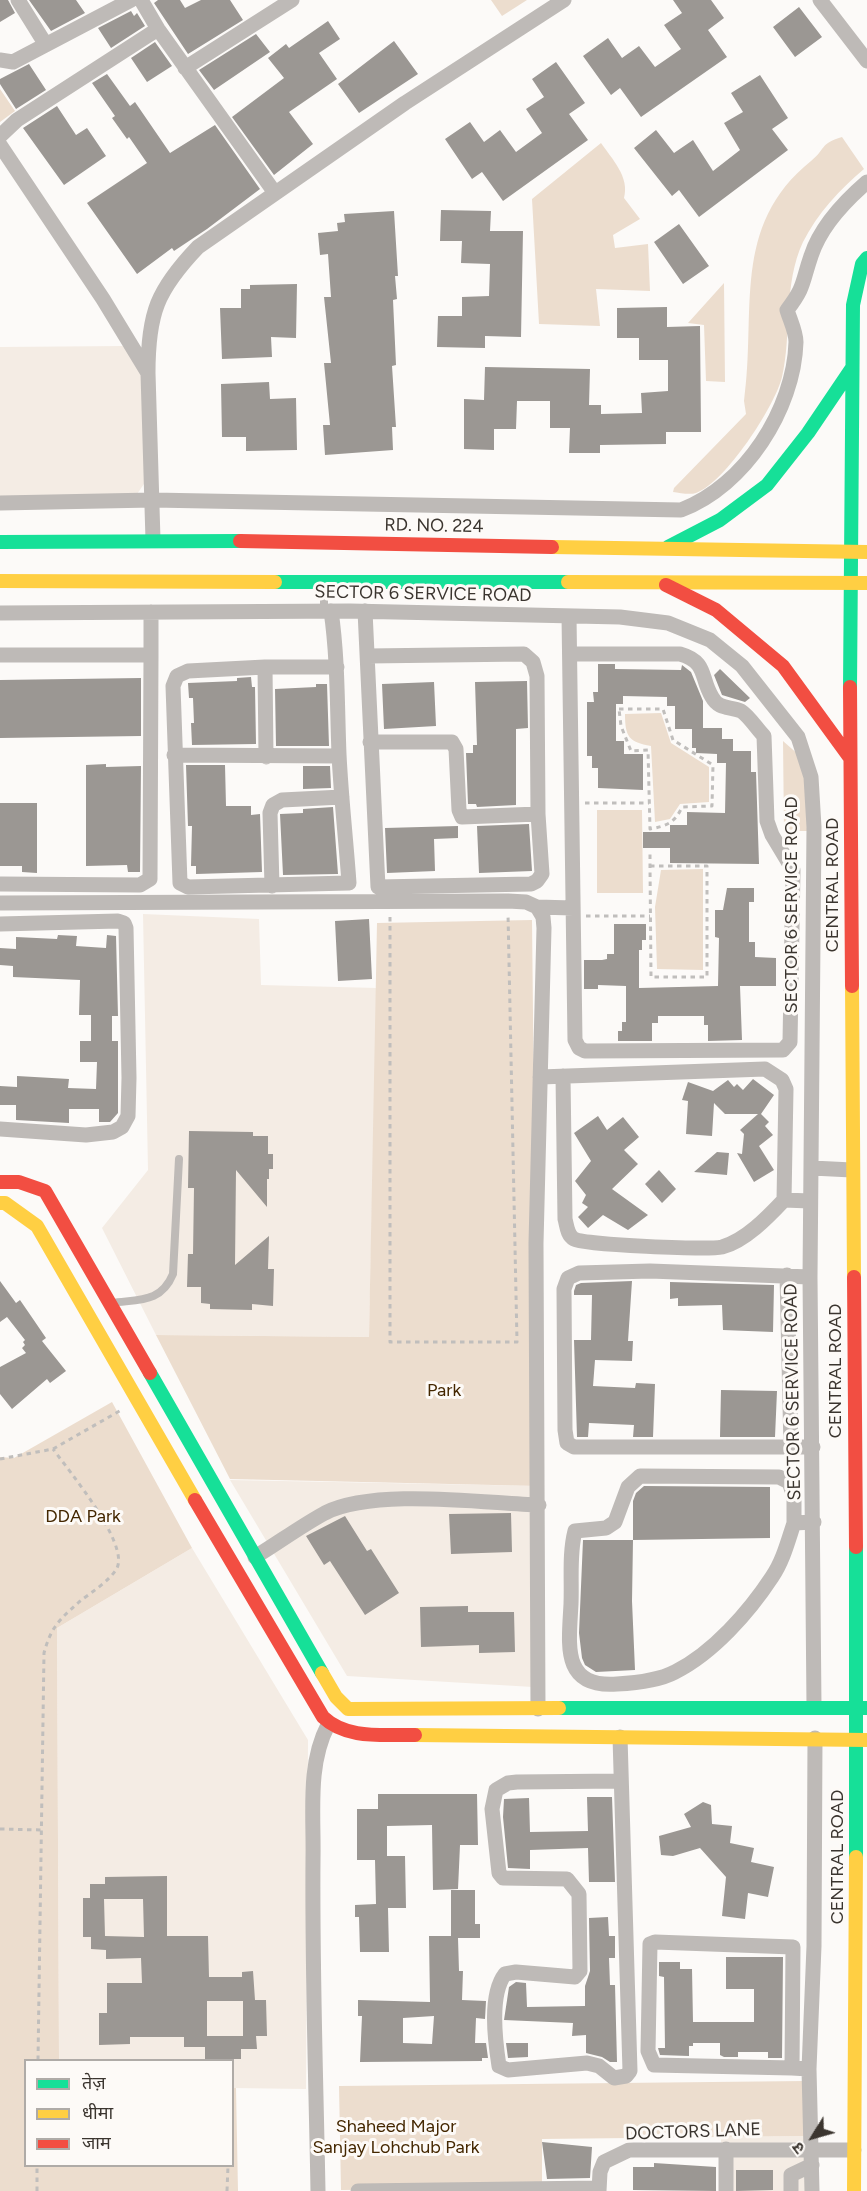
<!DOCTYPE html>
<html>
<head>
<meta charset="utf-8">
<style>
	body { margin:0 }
	#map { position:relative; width:867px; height:2191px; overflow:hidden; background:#fcfaf8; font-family:Figtree,"Noto Sans Devanagari",sans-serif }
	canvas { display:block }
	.legend { position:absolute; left:24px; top:2059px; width:210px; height:108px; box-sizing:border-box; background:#fdfaf7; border:2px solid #afaba7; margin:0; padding:8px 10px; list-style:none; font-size:18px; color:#3b352f }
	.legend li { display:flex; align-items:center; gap:12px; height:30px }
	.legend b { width:30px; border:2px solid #afaba7 }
	.north { position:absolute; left:783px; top:2107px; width:60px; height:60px; -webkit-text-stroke:4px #fdfaf7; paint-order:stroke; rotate:233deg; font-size:16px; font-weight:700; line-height:24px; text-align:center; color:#3b352f }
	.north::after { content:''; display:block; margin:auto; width:21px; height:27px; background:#3b352f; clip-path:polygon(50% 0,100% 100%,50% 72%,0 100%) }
</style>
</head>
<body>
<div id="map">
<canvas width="867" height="2191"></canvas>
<ul class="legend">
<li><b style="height:8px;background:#16e098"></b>तेज़</li>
<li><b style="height:8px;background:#ffcf43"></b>धीमा</li>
<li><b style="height:8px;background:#f24e42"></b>जाम</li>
</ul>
<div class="north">उ</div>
</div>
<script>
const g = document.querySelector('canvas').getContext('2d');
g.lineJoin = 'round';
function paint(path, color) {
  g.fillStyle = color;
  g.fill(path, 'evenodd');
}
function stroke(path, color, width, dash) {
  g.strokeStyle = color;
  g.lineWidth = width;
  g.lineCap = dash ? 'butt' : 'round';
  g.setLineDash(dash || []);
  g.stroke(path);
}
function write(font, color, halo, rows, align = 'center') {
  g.font = font + ' Figtree,sans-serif';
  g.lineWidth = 6;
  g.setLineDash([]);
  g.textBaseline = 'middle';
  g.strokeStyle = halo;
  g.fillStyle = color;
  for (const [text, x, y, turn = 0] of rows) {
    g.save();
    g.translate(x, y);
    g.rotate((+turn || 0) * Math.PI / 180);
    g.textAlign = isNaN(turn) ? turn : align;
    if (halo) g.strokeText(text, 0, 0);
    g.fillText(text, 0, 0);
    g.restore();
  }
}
paint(new Path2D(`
	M123,346l20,28 3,107 -11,16 -135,1v-151z
	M143,914l116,5 2,66 116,3 -8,349 -213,-2 -54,-107 46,-58z
	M230,1480l308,6 -5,201 -186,-11z
	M192,1548l116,192 -2,349 -73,-1 -1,-28h-173l-2,-432z
	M806,2136v55h-85v-54z`), '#f4ece4');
paint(new Path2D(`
	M491,0h36l-25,16z
	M0,89l15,22 -15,11z
	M842,137l22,32c-24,20 -47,45 -61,73 -20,43 -11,91 -21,135 -7,29 -57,106 -86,116 -6,2 -16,0 -23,-1l1,-4 72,-74 -2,-13c13,-89 -14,-175 67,-240 15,-12 8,-17 31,-24z
	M601,143c11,16 29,34 23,55l16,21 -27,16 2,13 33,-4 2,47 -54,-2 4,37 -61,-2 -7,-125z
	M724,283l1,99 -19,-1 -2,-56 -16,-2z
	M661,713l10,30 38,24v35l-29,2 -10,15 -15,3 -4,-76c-22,-4 -26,-9 -26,-32z
	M783,741l25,22 1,68h-25z
	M597,810h45l1,83h-46z
	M703,869v101l-46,-1 -2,-62 6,-37z
	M532,920l6,566 -308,-7 -74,-144 213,2 8,-414z
	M112,1402l80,146 -135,80 2,432h-33v106h206l1,-78h3l2,103h-238v-734l14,1z
	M805,2081l1,55 -264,3v49l-201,2 -2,-104z`), '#ecddce');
paint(new Path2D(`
	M0,0h8l7,13 -15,9z
	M29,0h47l9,13 -34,18z
	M158,0h22l5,8 16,-8h29l13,20 -55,34 -34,-51z
	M673,0h38l13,18 -16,12 19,27 -86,60 -21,-29 -9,7 -28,-39 25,-18 14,20 17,-12 16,21 26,-18 -17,-24 18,-12z
	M799,7l23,30 -27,20 -22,-30z
	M131,11l3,5 3,-3 8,13 -34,22 -13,-20z
	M328,21l12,18 -21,14 18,26 -48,33 24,32 -39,31 -42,-58 52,-39 -16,-20 18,-14 3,4z
	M256,34l14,18 -56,38 -15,-20z
	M394,41l24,33 -59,39 -21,-29z
	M155,42l17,24 -25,16 -16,-24z
	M556,62l29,41 -16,11 19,26 -85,61 -21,-29 -10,7 -27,-40 25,-17 14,20 16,-12 16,22 26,-19 -16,-24 18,-12 -12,-18z
	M29,64l17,26 -30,19 -16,-25v-5z
	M107,74l23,32 5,-4 35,51 45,-28 45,64 -53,40 -33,22 -2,-3 -35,26 -50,-71 60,-40 -18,-26 -2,2 -15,-21 3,-2 -23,-33z
	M760,75l28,43 -16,11 16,21 -89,67 -20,-27 -7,6 -38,-48 22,-18 18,23 19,-13 20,31 27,-21 -16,-27 19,-11 -12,-19z
	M57,106l19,29 11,-7 19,28 -42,29 -41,-57z
	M441,210l50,1 -1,20h33l-2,106 -36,-1v12l-48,-1 1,-31h24v-19l27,-1 1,-32 -29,-1 1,-22h-22z
	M394,211l4,65h-3l2,23 -4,1 3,65 -4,1 4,61h-4l1,23 -68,5 -2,-30h7l-6,-62h7l-7,-66h7l-3,-43 -8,1 -2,-22 20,-2 -1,-8 8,-1 -1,-8z
	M679,224l30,42 -26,18 -29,-42z
	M297,284l-1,54 -25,-1 1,20 -50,2 -2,-51h21v-19h9v-4z
	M667,307v20l33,-1 1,106h-35v12l-66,1v8h-31l1,-25h-20v-27h-33l-1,28h-22v21l-30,-1v-50l20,1 1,-33 105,2 -1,36h12v9l41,-1 -1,-20 27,-2v-31h-29v-22h-22v-30z
	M269,382l1,17 26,-1 1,52 -51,1v-14h-24l-1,-53z
	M598,664h17v5l66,1 1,-5 9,7 12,29v27h19v11h11v12h18v21h5l3,92 -89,-1v-15h-27v-16h27v-7h17v-13l38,1 1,-50h-9v-9l-21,-1v-5h-4v-19h-17v-23h-8v-9l-44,-1v8h-7v37h8v13h19v36l-45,-2v-20h-6v-12h-5v-54h7l-1,-10h5z
	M720,669l30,29 -5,4 -23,-7 -8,-20z
	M251,677l1,10h3l1,57 -64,1 -1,-22h3l-1,-25h-4l-1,-15 49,-2v-3z
	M141,678v58l-141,2v-58z
	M527,681l1,47 -12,1v76l-39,2 -1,-3h-8l-2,-51h7v-8h4l-2,-63z
	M434,682l2,44 -52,3 -2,-45z
	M316,684h11l2,62h-53l-1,-57 41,-2z
	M106,764v3l35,-1 -1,106h-12l-1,-7 -41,1v-101z
	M186,765h39l1,41h25v9l9,-1 2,58 -66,2v-8h-5l1,-40h-4z
	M303,766h27l1,22 -28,1z
	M0,803h37v70l-15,-1v-6h-22z
	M333,807l5,67 -55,1 -3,-61 23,-1v-4z
	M529,824l3,47 -53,2 -2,-47z
	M458,826v12l-24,1 1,32 -48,2 -2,-45z
	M727,888h27v14h-5v40h6v15l21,1v28h-36l2,54 -34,1v-16h-4v-9h-46v7h-6v18h-34v-10h4v-9h4v-36l-28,-1v4h-14v-29h18l5,-1v-5h7v-30h32v16h-4v10h-3v38l79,-2 1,-48 -4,-1v-27h8z
	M369,919l3,60 -34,2 -3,-60z
	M58,935l19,1 -1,10 30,2 1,-13 9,1 2,80h-6v25h6v72l-8,9h-11v-13h-30v14l-53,-3v-15h-16v-19l17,1v-11l52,3 -1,9 28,1 1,-27h-17v-21h11v-26h-12l1,-35 -67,-3v-11l-13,-1v-17l16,1v-12l41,2z
	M753,1079l21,16 -13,19 8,8 -4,4 8,9 -14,11 15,24 -20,12 -17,-29 5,1 2,-20 -4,-4 18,-16h-33l-11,-11 -2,33 -26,-2 2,-33 -6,-1 6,-18 25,9 15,-11 6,7 3,-3 6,6z
	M598,1116l9,14 16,-13 16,20 -15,13 14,14 -26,25 36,26 -20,15 -25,-15 -15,13 -10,-11 10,-10 -6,-4 4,-8 -11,-14 16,-20 -17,-28z
	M189,1131l64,1v4h15v18h5v15h-4v10h-2v28l-31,-37 -1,95 34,-29 -1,33h6l-1,37 -21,-2v6l-42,-1v-5l-9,-1v-16h-14l1,-33h5l1,-66h-6z
	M717,1152l12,1 -2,22 -33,-3z
	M659,1170l17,19 -14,14 -17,-19z
	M0,1281l16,22 4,-3 11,16 15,22 -4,3 24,30 -16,12 -3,-4 -35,30 -12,-15v-27l26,-14 -4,-5 3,-3 -2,-3 2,-2 -18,-23 -7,5z
	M632,1281l-4,60h5l-1,20 -37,-1 -2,26 42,2 1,-5 19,1 -2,53h-20l1,-12 -45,-2 -1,14h-11l-3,-97h17l1,-45h-18v-4l2,-6 5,-2z
	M670,1282l104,3 -1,47 -50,-2 -1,-25 -44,1v-8l-8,1z
	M721,1390l56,1 -2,46h-55z
	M644,1486l126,1v51l-137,2v-39l3,-8z
	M511,1513l1,39 -61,2 -2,-40z
	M345,1516l22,35 4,-2 28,44 -34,22 -35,-54 -6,4 -18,-29z
	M583,1540h50l-1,61 3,69 -39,2 -11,-7 -3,-7 -3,-25z
	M468,1606v6h46l1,40 -36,1v-8l-58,2 -1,-40z
	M378,1794h99l1,51h-18l-2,44 -25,1 -1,-65 -45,1v30h18l1,52h-18l1,44h-29l-1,-35h-4v-12l21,-1 -1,-44h-18v-51h21z
	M587,1797h25l3,85h-26l-1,-34 -58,2v19l-22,-1 -5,-51 1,-18 25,-1 1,34 58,-1z
	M703,1802l8,3 1,19 20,2 -2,17 24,5 -3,14 23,5 -6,30 -20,-4 -3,26 -23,-3 4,-39 -26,-29 -27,8 -12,-1 -2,-19 32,-9 -7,-13z
	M167,1876v60h41l1,41h33v-5l11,-1 2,29h11l1,36h-11l1,13h-16v10h-36v-12h-21v-10h-54v7l-31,1v-32h8v-30h35l-1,-25 -35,1v-9l-15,-1v-12h-8v-39h7v-14h15v-7zM104,1899h39l1,38 -39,-1zM207,2001h36v35h-36z
	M451,1890h24v34h5v14h-22l1,33h4l-1,29 24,1 -1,18 -9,-1 -1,25h11l2,15h-6v3l-122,1 2,-46h-4v-16l72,2 -1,-66h22zM434,2016l-2,28 -29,-1v-25z
	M608,1917l1,19h6v22h-6l1,27h5l2,77h-7l-8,-5 -16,-4v-18l-14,1 1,-13 -69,-3 5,-33 7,-5 10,1 1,24 58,-1v-20l5,-15 -1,-53z
	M726,1957h57l-1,101h-14v-6h-30v5h-14l-4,-2v-12h-27v3h-4v10l-29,-1 -2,-7h7l-1,-71 -5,-1v-14h21v7h12l1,53h61v-33h-28z
	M506,2043h22v14l-20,1z
	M542,2142l50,5 -2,31 -43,1z
	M654,2163l62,4v24l-83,-1v-23h21z
	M736,2170h37v20l-37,1z`), '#9b9793');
stroke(new Path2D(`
	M619,709h44l10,31 40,25 -1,41 -30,1c-7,16 -16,19 -32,22l-2,-79 -17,1 -10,-25z
	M585,803h64
	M650,866h57v111h-56l-1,-111v-14
	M586,916h64
	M390,917v425h127l-9,-428
	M0,1459l53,-10 70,-40
	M0,1829l43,1
	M38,2060l6,-407c7,-26 15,-33 35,-51 11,-9 31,-21 38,-34 12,-25 -48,-97 -64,-119
	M37,2191v-25
	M227,2191l1,-25`), '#c0bebc', 3, [4.5, 4.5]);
stroke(new Path2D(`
	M324,583v28
	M112,1303c27,-4 49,0 61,-29l6,-115`), '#bebab7', 8);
stroke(new Path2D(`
	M18,0l28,45
	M141,0l17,29 117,164
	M820,0l47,61
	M0,60l13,2 118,-62
	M185,68l107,-68
	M0,136l17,-16 141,-91
	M0,145l103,154 45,74 5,167
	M148,373c0,-60 9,-83 50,-126l207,-144 159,-103
	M0,503l153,-3 528,10c64,-24 113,-101 115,-168 0,-10 -6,-22 -9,-32 18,-23 15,-28 24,-54 9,-28 34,-55 56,-74
	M331,611c7,48 6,95 8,143 2,43 7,86 10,129l-161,4 -8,-4 -7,-197 4,-10 11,-5 77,-4h72
	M365,611l13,276 153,-3 6,-3 5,-7 -4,-60 -1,-138 -4,-14 -9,-8 -156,2
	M0,613l350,-2 270,6 48,6 42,17 32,26 56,71 13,40 3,50 -4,450 4,429
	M569,616l6,424 4,8 6,3 198,-1 7,-8 3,-172 -21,-35 -5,-14 -3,-85c-7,-7 -15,-20 -23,-25 -11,-5 -22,-1 -29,-14 -12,-19 -4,-35 -32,-43h-109
	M0,655h151l-1,224 -10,6 -140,-1
	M151,655v-43
	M265,667l1,90
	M370,742h82l4,7 3,61 3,7 76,-3
	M174,755l165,1
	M272,886l-2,-73 3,-8 9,-5 60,-3
	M0,903l508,-2 18,1 11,5 36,1
	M537,907l6,10 1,11 -8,315 2,466
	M0,924l118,-3 6,2 2,5 3,150 -1,38 -6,11 -9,5 -27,3 -86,-6
	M563,1076l2,143c2,7 2,16 9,20 10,6 134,11 148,8 23,-6 46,-30 62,-47
	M540,1077l225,-8 17,11 4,9 -2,111 26,1
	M812,1168l40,2
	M787,1275l4,173
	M810,1277l-160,-6 -71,2 -11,5 -4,11 1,141 2,13 7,4h239
	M794,1523c-6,18 -11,38 -22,54 -23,35 -59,76 -97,95 -17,9 -39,11 -58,12 -56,4 -48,-39 -46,-80 1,-24 -2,-50 4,-73l31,-3 9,-6 13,-35 12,-11 139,1 10,5 5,15v26l20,-1
	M255,1557c23,-14 46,-31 70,-44 49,-25 157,-10 214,-8
	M620,1737l10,334 -4,5 -12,2 -15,-12 -12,-3 -79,7 -9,-4c-4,-26 -10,-71 6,-92l11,-2 59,5 5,-6 -1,-77 -12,-15 -64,-1 -4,-5 -7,-64 4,-19 12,-7 9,-1 104,-1
	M792,2068l-138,-3 -6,-14 2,-107 5,-2 138,5 -1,121 17,1
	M318,2191c-2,-111 -6,-222 -5,-332 1,-44 -6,-94 15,-134
	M358,2191l241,-3
	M599,2191l1,-19 4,-10 25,-12h225
	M726,2191v-42
	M791,2191v-16l21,-10
	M812,2191l-3,-122 5,-123 1,-208`), '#bebab7', 15);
stroke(new Path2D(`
	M0,542l240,-1
	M668,547l52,-27 47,-35 41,-52 44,-65
	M275,582h293
	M850,687l3,-382 9,-41 5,-6
	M150,1373l172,300
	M856,1547v310
	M559,1708h308`), '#16e098', 14);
stroke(new Path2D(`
	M552,547l315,5
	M0,581l275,1
	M568,582l299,1
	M852,986l2,291
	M0,1203h5l32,23 158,274
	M322,1673l14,24 12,12 211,-1
	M415,1735l452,5
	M854,2191l2,-334`), '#ffcf43', 14);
stroke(new Path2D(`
	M240,541l312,6
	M666,585l50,25 67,56 67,92
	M850,687l2,299
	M0,1182h19l26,9 105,182
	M854,1277l2,270
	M195,1500l128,217c24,23 61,17 92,18`), '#f24e42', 14);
write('18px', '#3b352f', '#fdfaf7', [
	["RD. NO. 224",434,526,1],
	["SECTOR 6 SERVICE ROAD",423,594,1],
	["CENTRAL ROAD",833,885,-90],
	["SECTOR 6 SERVICE ROAD",792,905,-90],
	["CENTRAL ROAD",836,1371,-90],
	["SECTOR 6 SERVICE ROAD",793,1392,-91],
	["CENTRAL ROAD",838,1857,-90],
	["DOCTORS LANE",693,2132,-2]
]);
write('18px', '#442700', '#fdfaf7', [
	["Park",444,1391],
	["DDA Park",83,1517],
	["Shaheed Major",396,2127],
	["Sanjay Lohchub Park",396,2148]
]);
</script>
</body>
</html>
